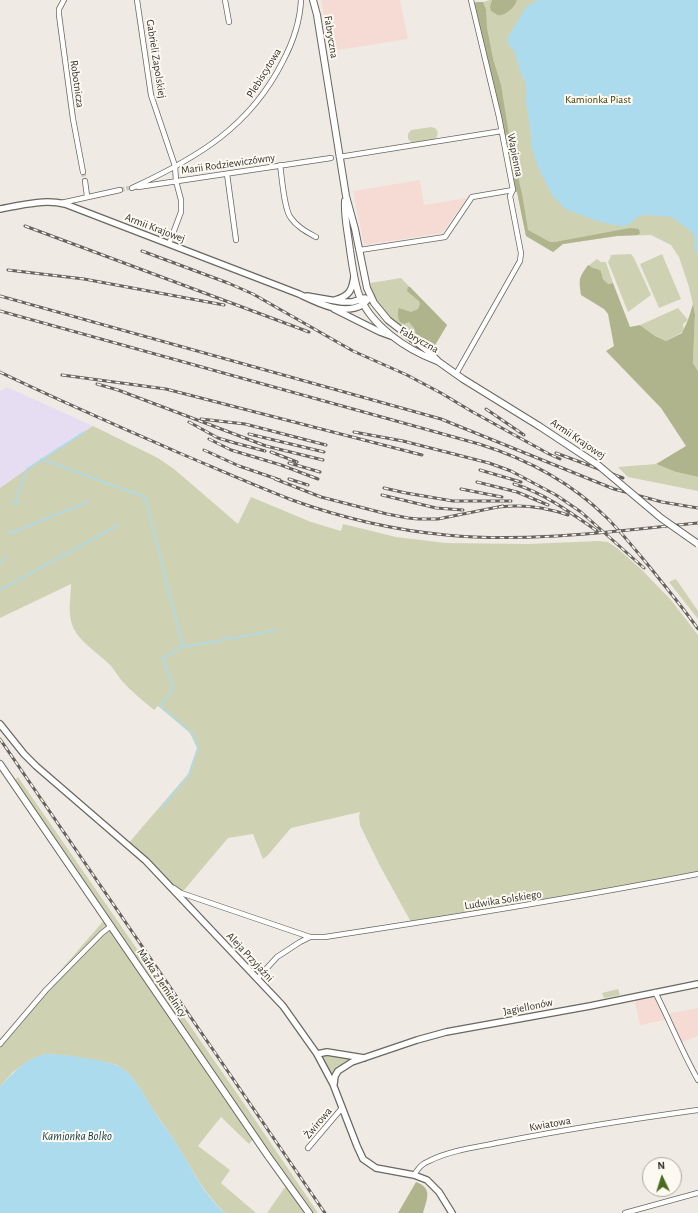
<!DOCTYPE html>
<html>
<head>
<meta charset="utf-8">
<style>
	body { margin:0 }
	#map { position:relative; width:698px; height:1213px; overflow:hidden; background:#efebe4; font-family:"Alegreya Sans",sans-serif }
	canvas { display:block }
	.north { position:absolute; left:642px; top:1157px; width:40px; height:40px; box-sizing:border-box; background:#fcf9f1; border:1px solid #aaa8a2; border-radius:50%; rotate:356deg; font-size:11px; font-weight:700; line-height:16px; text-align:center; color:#302e2b }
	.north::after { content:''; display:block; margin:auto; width:14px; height:18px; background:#496a20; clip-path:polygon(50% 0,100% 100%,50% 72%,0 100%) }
</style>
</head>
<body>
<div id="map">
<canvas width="698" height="1213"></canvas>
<div class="north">N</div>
</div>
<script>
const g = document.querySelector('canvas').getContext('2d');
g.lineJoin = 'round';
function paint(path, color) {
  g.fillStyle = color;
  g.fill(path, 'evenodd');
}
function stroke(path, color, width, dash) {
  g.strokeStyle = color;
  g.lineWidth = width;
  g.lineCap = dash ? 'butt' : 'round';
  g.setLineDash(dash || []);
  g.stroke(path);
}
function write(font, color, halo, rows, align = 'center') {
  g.font = font + ' "Alegreya Sans",sans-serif';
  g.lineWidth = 4;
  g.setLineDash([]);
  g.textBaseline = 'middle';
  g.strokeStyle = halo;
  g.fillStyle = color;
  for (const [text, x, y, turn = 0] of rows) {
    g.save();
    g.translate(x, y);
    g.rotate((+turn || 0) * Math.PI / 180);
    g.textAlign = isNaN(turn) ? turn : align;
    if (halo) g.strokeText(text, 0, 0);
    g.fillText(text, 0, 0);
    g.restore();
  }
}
paint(new Path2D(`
	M321,0h79l8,39 -77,12z
	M420,180l4,25 43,-7 -25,35 -78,12 -11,-54z
	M655,992l11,22 32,-6v28l-18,7 -11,-24 -29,6 -6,-28z`), '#f5dbd4');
paint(new Path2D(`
	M7,387l86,39 -52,33 -41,29v-97z`), '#e6ddf2');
paint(new Path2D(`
	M490,0h208v371l-5,-8 2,-49 -6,-27 -10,-30 -8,-12 -20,-10 -34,1 -54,8 -10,8 -27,-16 -9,-44 -4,-2 -35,-188h5z
	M431,127l4,1c5,5 2,9 -2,14l-18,3 -7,-6v-5l3,-4z
	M631,254l3,4 17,37 -23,17 -20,-50 2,-4 1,-3z
	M662,254l19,45 -22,9 -19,-44z
	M597,259l4,3h5l7,21 -5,1 -5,-5 -2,-8 -13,-5z
	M401,278l46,47 -15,25c-23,-18 -56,-35 -62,-67z
	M678,308l10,12 -5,4 1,7 -18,10 -11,-5 -15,-11z
	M93,426l65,32 16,11 64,55 13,-27 60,25 30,9 2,-7 53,13 50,6 82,1 70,-3 10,1 9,6 25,22 29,30 27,35v239l-286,50 -33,-60 -19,-39 -1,-9 1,-4 -69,16 -23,27 -5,4 -10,-25 -25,4 -49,58 -52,-51 61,-71 9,-26 -7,-15 -32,-27 -4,4c-11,-9 -22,-18 -32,-29 -4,-5 -7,-10 -11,-15 -12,-13 -31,-23 -38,-39 -6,-14 -2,-29 -2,-43l-71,34v-130l41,-29z
	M656,464l20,8 22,5v14l-70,-14 -10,-10z
	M676,579l22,32v8l-29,-37z
	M18,777l229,331 71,105h-51l21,-30 -33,-46 -6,7 -28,-27 -23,29 32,24 -9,13 35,30h-31c-21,-19 -33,-44 -48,-68 -7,-12 -16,-23 -24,-35 -11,-17 -20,-39 -39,-46l-45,-8 -24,-2 -15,6 -17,12 -13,15v-47l106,-122 -94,-136z
	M618,989l2,6 -16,3 -2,-5z
	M317,1054l47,4 -23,11 -7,10z`), '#ced2b3');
paint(new Path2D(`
	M492,0h25c-2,7 -12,17 -20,15 -1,-1 -5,-4 -6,-4l-1,-4z
	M478,2h5l3,8 1,18 6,31 8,26 10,62 11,47 6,36 22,12h5l75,-14 9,1 1,4 -2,2 -21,1 -54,8 -10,8 -27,-16 -9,-44 -4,-2 -11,-59 -30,-128z
	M588,265l5,3 4,1 4,2 2,8 5,5 5,-1 17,44 10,-2 15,11 11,5 16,-8 6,-13 5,-16 2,10 -2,49 5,8v106l-22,-5 -20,-8 30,-18 -25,-38 -55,-57 8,-5 -6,-32 -4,-5 -23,-14c-2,-16 -3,-16 7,-30z
	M408,287h2l37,38 -13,22 -6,-3 -4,-5 -8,-5 -2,-6 -5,-6 -5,2 -4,-2c-2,-3 -3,-11 -1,-14l12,4 7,-3 2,-5 -1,-3 -12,-10z
	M416,1182c17,6 11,17 7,31h-25z`), '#b0b48c');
paint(new Path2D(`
	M538,0h160v255l-3,-6v-11l-2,-5 -21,-16 -27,-2 -6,1 -8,7 -6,3h-6l-22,-5 -32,-12 -13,-14 -14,-28 -7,-22v-11l-5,-33v-17l-6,-13 -5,-19 -7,-8v-7l15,-25 4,-6z
	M45,1054c14,0 65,6 75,13 14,8 22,25 30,38 8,13 18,26 26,38 16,25 26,50 49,70h-225v-126c14,-15 24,-27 45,-33z`), '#acdbed');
stroke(new Path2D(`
	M41,459l104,38 38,150 94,-17
	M11,502l6,2 1,-2 -2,-4 11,-29 57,-37
	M8,531l4,2 38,-16 39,-15
	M0,562l6,-4
	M0,590l118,-65
	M161,809l28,-34 9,-27 -6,-15 -32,-27 14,-18 -11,-30 13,-7 7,-7`), '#acdbed', 1.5);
stroke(new Path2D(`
	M83,172l2,9
	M120,190l9,-2`), '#c9c5bf', 4.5, [4.5, 2]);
const minor = new Path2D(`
	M64,0l-5,9v6l14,104 10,53
	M137,0l14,95 24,71 1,15 5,19v12l-12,32
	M225,0l4,22
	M471,0l28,117 14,73
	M339,157l163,-26
	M280,165c2,12 4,45 11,53 6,9 16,14 25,19
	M227,174l9,66
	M85,181l2,15
	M138,187l193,-29
	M132,188c65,-30 118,-61 151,-127 10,-19 17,-39 18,-61
	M61,203l59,-13
	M360,250l85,-13 27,-40 41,-7
	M456,374l64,-113 1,-8 -11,-57 3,-6
	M174,888l7,5 129,44h15c125,-19 249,-39 373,-63
	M257,979l20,-22 23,-15 10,-5
	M655,992c15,29 27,60 43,88
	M0,1044l46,-54 56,-57 9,-7
	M308,1148l34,-40
	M414,1175c4,-6 7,-11 15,-14 22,-11 49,-14 73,-19 65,-13 131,-23 196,-32
	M625,1213l73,-20`);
const tertiary = new Path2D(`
	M0,209c21,-4 44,-10 65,-5l234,90c17,8 43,22 63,11 3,-2 6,-6 9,-8
	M307,296l35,6h10l13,-4
	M335,300c14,-4 17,-9 19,-23
	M334,309l46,23 11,4
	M0,724l24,30 12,12 110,95 137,145 34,48 16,30 24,62 6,13 13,9 38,7 13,5 12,12 13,21
	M317,1054l10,-2 37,6
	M334,1084l1,-8 3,-5 14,-9 65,-22 29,-8 144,-26 108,-22`);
const secondary = new Path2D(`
	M313,0l4,15 29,181 9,33 12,59 7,15 14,17 40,31 11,11 24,17 76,47
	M345,201c-1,16 3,32 5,49 2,14 4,29 8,42 11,33 49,58 79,69
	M0,764l268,392 41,57`);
stroke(minor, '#6a6760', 6);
stroke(tertiary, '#6a6760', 8);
stroke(secondary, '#6a6760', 8);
stroke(minor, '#fff', 4.5);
stroke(tertiary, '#fff', 5.5);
stroke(secondary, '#fff', 6);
const rail = new Path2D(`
	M25,226l284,106
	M142,251l86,32 25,11 100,57 54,24 34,18 30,18 78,43 11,5
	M8,270l76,9 140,26
	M0,296l441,123 173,70 48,13 36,6
	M0,311l479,133c48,15 92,38 128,74 17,17 31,35 46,53 15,19 31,38 45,58
	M0,372c58,28 118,54 177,80 38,16 76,33 115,48 50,18 101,30 154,35 84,8 168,-4 252,-12
	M62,375l104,14 256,66
	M97,384l21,6 148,56 57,14
	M486,409l38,26
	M201,419l44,5 81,21
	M189,422l29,16 17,5 30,8
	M354,432l49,9 86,22 22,8 45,24 25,17 63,56
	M249,434l75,18
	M209,439l22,11 50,15 37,14
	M204,450l35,16 41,14
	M271,452l26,10
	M556,453l67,25
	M289,463l31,9
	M480,470l41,12
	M275,479l46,18 66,17 21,4 10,1h20l65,-13
	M289,479l19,6
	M477,482l40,10 31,13
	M514,484c30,9 57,29 83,47
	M384,488l22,5 47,8h58
	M461,489l41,8
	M382,495l54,13 27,2
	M499,507c24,-3 46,0 69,8
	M0,739l325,474`);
stroke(rail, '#66635f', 3);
stroke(rail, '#fcf9f1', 1.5, [4.5]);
const secondaryBridge = new Path2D(`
	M539,426l59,39 63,53 37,26`);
stroke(secondaryBridge, '#6a6760', 8, []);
stroke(secondaryBridge, '#fff', 6);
write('11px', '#302e2b', '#fcf9f1', [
	["Fabryczna",331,37,81],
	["Gabrieli Zapolskiej",156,59,81],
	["Plebiscytowa",264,73,-58],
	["Robotnicza",77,84,82],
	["Wapienna",515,155,79],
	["Marii Rodziewiczówny",228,164,-8],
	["Armii Krajowej",155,228,21],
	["Fabryczna",419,340,29],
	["Armii Krajowej",578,439,34],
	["Ludwika Solskiego",503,900,-9],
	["Aleja Przyjaźni",250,957,47],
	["Marka z Jemielnicy",162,983,56],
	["Jagiellonów",528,1007,-11],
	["Żwirowa",318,1123,-50],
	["Kwiatowa",550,1124,-10]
]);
write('11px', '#3e4111', '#fcf9f1', [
	["Kamionka Piast",598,100]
]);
write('italic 12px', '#103a48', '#fcf9f1', [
	["Kamionka Bolko",77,1136]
]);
</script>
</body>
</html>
